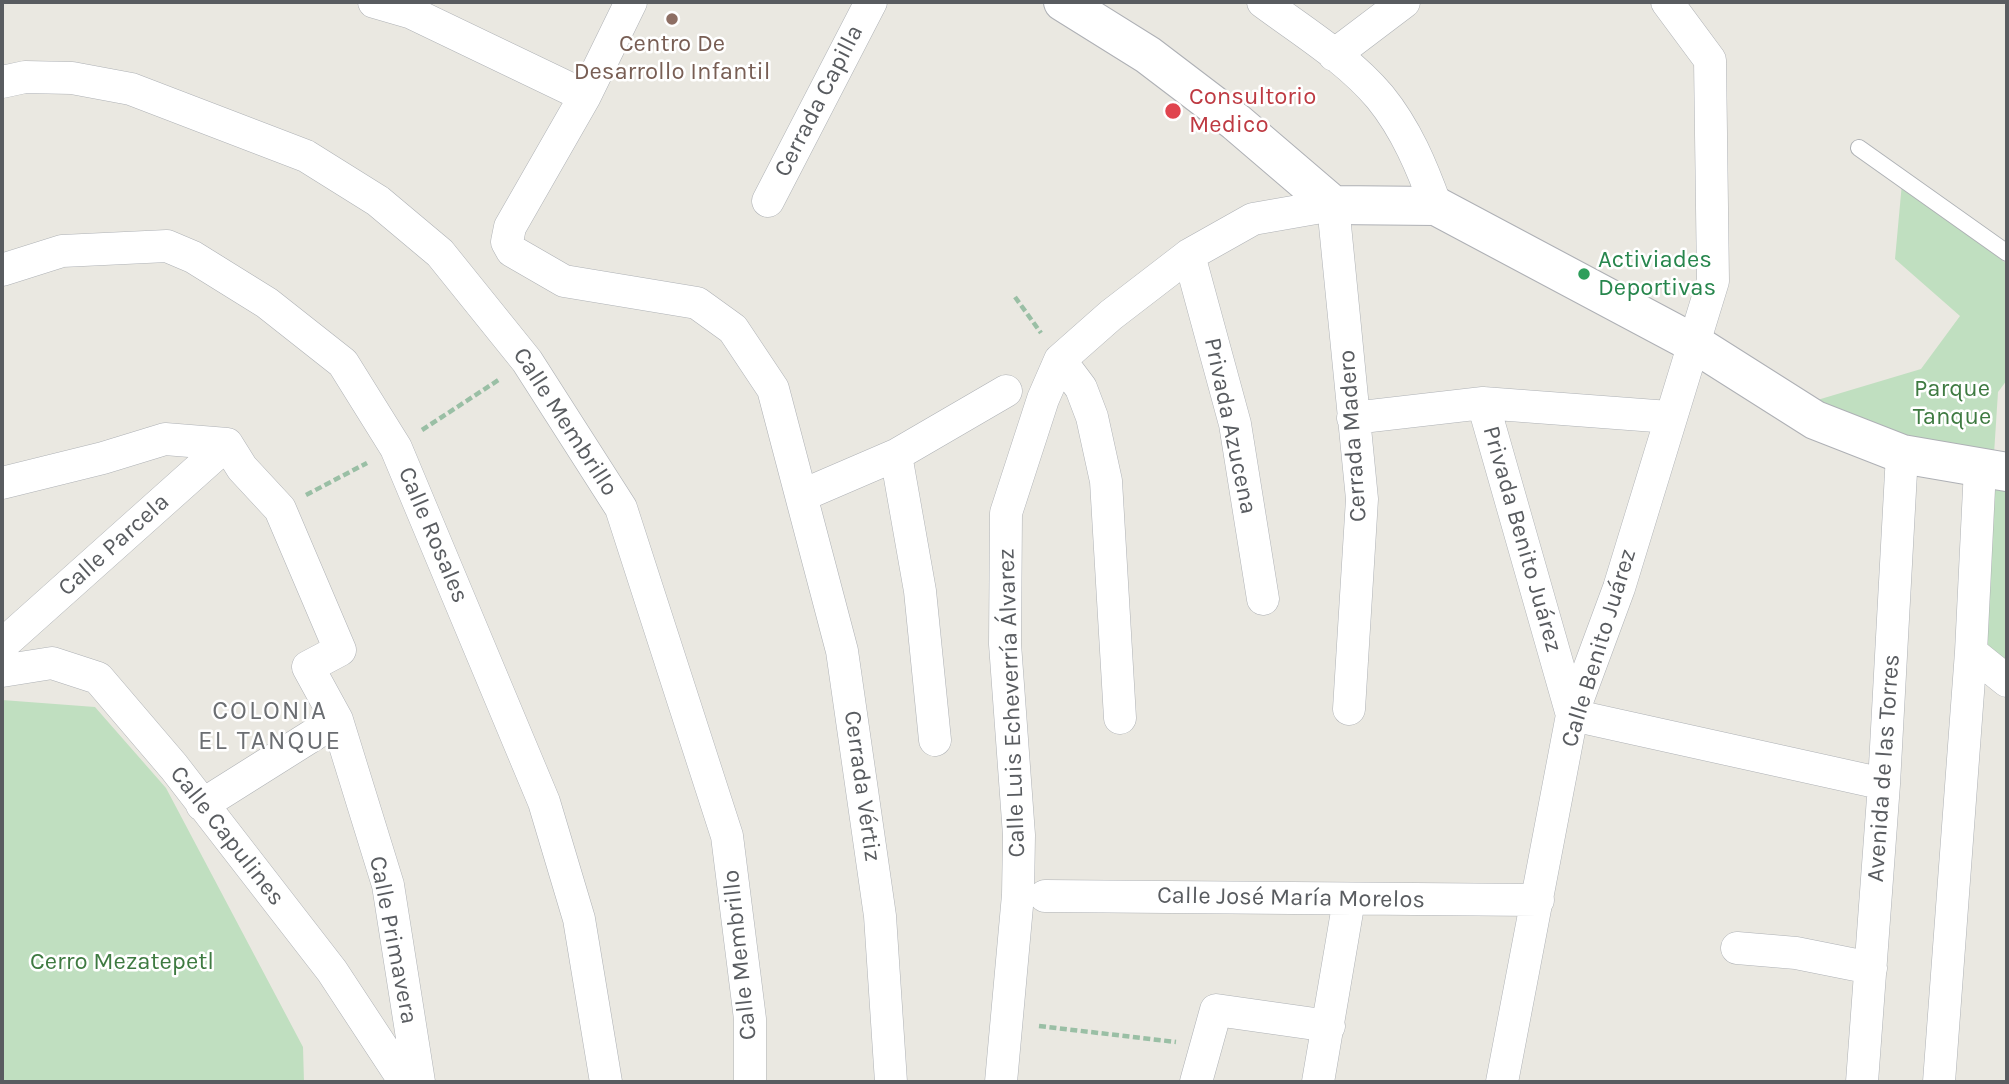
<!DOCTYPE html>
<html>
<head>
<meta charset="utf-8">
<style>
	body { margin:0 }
	#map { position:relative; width:2009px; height:1084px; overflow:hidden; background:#eae8e1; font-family:Karla,sans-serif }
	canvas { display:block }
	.frame { position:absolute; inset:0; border:4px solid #595c60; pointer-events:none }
</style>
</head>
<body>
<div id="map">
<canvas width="2009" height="1084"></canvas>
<div class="frame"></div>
</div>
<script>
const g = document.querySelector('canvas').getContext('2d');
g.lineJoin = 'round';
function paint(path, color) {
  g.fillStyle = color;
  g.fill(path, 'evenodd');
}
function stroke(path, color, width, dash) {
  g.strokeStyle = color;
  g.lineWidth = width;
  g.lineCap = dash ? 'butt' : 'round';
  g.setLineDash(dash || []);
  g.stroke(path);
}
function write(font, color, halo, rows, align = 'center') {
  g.font = font + ' Karla,sans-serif';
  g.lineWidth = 5;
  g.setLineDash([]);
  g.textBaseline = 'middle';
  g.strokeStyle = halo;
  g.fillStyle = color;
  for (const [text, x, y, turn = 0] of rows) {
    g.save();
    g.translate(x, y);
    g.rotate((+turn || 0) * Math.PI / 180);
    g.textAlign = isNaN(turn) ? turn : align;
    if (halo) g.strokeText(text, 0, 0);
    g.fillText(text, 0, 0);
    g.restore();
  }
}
paint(new Path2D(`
	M1902,183l105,81v116l-9,12 -4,62 -82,-11 -98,-42 107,-32 39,-53 -65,-57z
	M1992,479l15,2v182l-24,-18z
	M2,700l93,7 71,81 137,259 1,35h-302z`), '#c0dfc0');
const lane = new Path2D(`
	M1859,148l148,105`);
const street = new Path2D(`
	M374,2l38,11 173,83
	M631,2l-46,94 -75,131 -3,15 5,9 52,30 133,22 36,26 40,60 69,262 38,265 11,166
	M1263,2c39,29 85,57 117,95 26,32 42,70 56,109
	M1334,55l70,-53
	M2,82l23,-5 47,1 59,11 175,67 72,45 62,52 87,108 94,147 106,328 23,183v63
	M768,201l103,-199
	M1189,255l46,169 28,175
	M2,270l60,-19 105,-5 26,11 74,46 76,60 53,85 148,354 35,117 27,163
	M1060,360l21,28 11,29 14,64 14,237
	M1483,403l89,312 312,69
	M1353,418l130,-15 186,14
	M896,455l24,136 15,149
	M2,483l101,-25 62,-19 62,5 15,24 38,41 60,141 -32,17 29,53 51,165 31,197
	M803,495l93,-40 110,-64
	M2,645l225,-201
	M1971,652l36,29
	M2,671l50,-8 46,15 76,89 158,204 73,111
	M202,805l135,-85
	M1045,896l493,4
	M1737,948l59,5 75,15
	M1001,1082l17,-187 1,-60 -14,-191 1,-131 37,-114 17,-39 51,-45 78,-60 64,-36 80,-14 29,294 -13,210
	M1196,1082l20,-72 113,16
	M1318,1082l31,-182
	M1502,1082l70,-367 47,-127 94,-307 -3,-221 -43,-58
	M1862,1082l22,-298 18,-330
	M1939,1082l32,-430 9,-184`);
const secondary = new Path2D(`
	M1063,2l85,53 88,67 97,83 103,1 259,138 120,76 87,34 105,18`);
stroke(lane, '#aeb1b5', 18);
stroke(street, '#aeb1b5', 33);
stroke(secondary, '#aeb0b5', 40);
stroke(new Path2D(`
	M1015,297l26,36
	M422,430l78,-51
	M306,495l61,-32
	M1039,1026l137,16`), '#9abfa5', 4.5, [7, 3.5]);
stroke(lane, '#fff', 16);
stroke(street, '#fff', 32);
stroke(secondary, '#fff', 38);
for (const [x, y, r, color] of [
	[672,19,7,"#8d6e63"],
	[1173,111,9,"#e0444e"],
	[1584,274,7,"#2e9e5b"]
]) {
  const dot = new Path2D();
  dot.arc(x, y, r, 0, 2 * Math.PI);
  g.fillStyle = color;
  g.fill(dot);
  stroke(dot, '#fff', 2.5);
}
write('24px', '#785e54', '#fff', [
	["Centro De",672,44],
	["Desarrollo Infantil",672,72]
]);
write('24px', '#be3a42', '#fff', [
	["Consultorio",1189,97],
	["Medico",1189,125]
], 'left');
write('24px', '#595c60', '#fff', [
	["Cerrada Capilla",819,101,-63],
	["Calle Membrillo",565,422,57],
	["Privada Azucena",1230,426,78],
	["Cerrada Madero",1353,436,-94],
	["Calle Rosales",433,535,67],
	["Privada Benito Juárez",1522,539,74],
	["Calle Parcela",114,545,-42],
	["Calle Benito Juárez",1599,648,-73],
	["Calle Luis Echeverría Álvarez",1012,703,-92],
	["Avenida de las Torres",1884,768,-86],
	["Cerrada Vértiz",862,786,82],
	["Calle Capulines",227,836,52],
	["Calle José María Morelos",1291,898,1],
	["Calle Primavera",393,940,79],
	["Calle Membrillo",740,955,-96]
]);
write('24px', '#27864d', '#fff', [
	["Activiades",1598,260],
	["Deportivas",1598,288]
], 'left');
write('24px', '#3e7a41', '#fff', [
	["Parque",1952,389],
	["Tanque",1952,417],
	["Cerro Mezatepetl",122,962]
]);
g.letterSpacing = '2px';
write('26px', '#6b6e72', '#fff', [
	["COLONIA",270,712],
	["EL TANQUE",270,742]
]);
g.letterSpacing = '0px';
</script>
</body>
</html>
